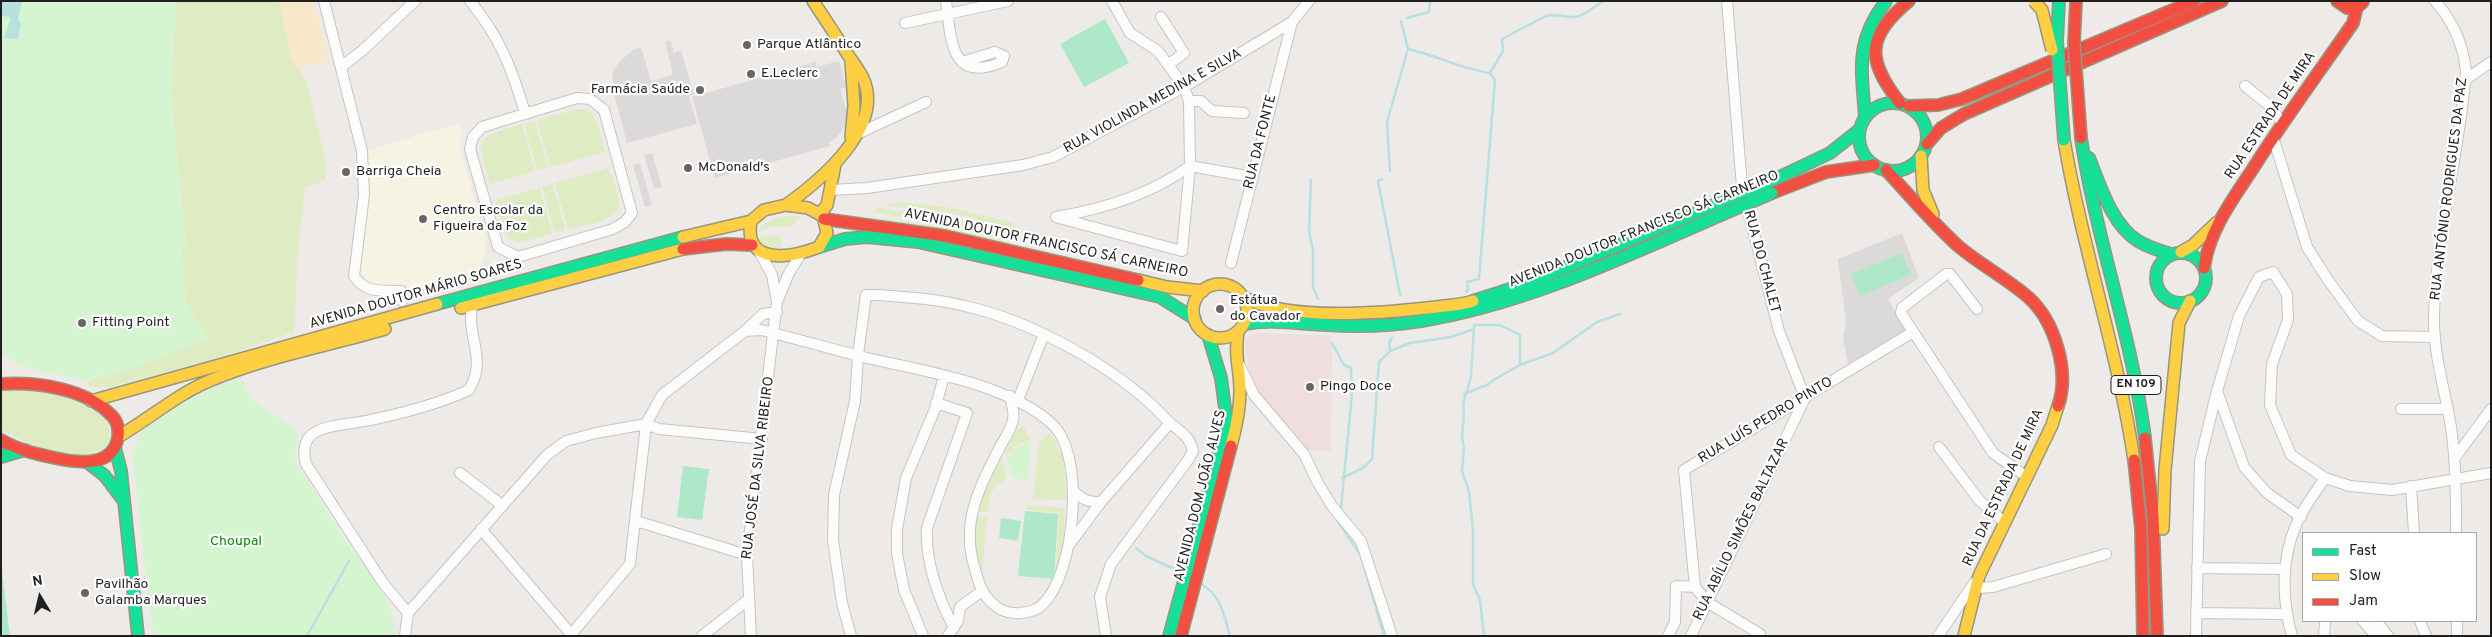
<!DOCTYPE html>
<html>
<head>
<meta charset="utf-8">
<style>
	body { margin:0 }
	#map { position:relative; width:2492px; height:637px; overflow:hidden; background:#edeae7; font-family:Overpass,sans-serif }
	canvas { display:block }
	.frame { position:absolute; inset:0; border:2px solid #1f1f1f; pointer-events:none }
	.legend { position:absolute; left:2302px; top:532px; width:175px; height:90px; box-sizing:border-box; background:#fff; border:1px solid #a5a5a5; margin:0; padding:6px 9px; list-style:none; font-size:15px; color:#1f1f1f }
	.legend li { display:flex; align-items:center; gap:10px; height:25px }
	.legend b { width:25px; border:1px solid #a5a5a5 }
	.north { position:absolute; left:15px; top:572px; width:50px; height:50px; -webkit-text-stroke:4px #fff; paint-order:stroke; rotate:351deg; font-size:14px; font-weight:700; line-height:20px; text-align:center; color:#1f1f1f }
	.north::after { content:''; display:block; margin:auto; width:18px; height:22px; background:#1f1f1f; clip-path:polygon(50% 0,100% 100%,50% 72%,0 100%) }
</style>
</head>
<body>
<div id="map">
<canvas width="2492" height="637"></canvas>
<div class="frame"></div>
<ul class="legend">
<li><b style="height:6px;background:#16e098"></b>Fast</li>
<li><b style="height:6px;background:#ffcf43"></b>Slow</li>
<li><b style="height:6px;background:#f24e42"></b>Jam</li>
</ul>
<div class="north">N</div>
</div>
<script>
const g = document.querySelector('canvas').getContext('2d');
g.lineJoin = 'round';
function paint(path, color) {
  g.fillStyle = color;
  g.fill(path, 'evenodd');
}
function stroke(path, color, width, dash) {
  g.strokeStyle = color;
  g.lineWidth = width;
  g.lineCap = dash ? 'butt' : 'round';
  g.setLineDash(dash || []);
  g.stroke(path);
}
function write(font, color, halo, rows, align = 'center') {
  g.font = font + ' Overpass,sans-serif';
  g.lineWidth = 4.5;
  g.setLineDash([]);
  g.textBaseline = 'middle';
  g.strokeStyle = halo;
  g.fillStyle = color;
  for (const [text, x, y, turn = 0] of rows) {
    g.save();
    g.translate(x, y);
    g.rotate((+turn || 0) * Math.PI / 180);
    g.textAlign = isNaN(turn) ? turn : align;
    if (halo) g.strokeText(text, 0, 0);
    g.fillText(text, 0, 0);
    g.restore();
  }
}
paint(new Path2D(`
	M670,40l4,13 7,-3 13,44 -5,2 8,28 -70,19 -12,-45 -3,-24 7,-12 15,-13 7,-2 10,34 22,-6 -8,-33z
	M839,61l7,26 -6,2 7,24 -2,14 -10,12 -6,3 1,4 -115,32 -23,-81 123,-35 2,5z
	M652,153l10,34 -8,2 -10,-34z
	M640,163l12,42 -7,2 -12,-42z`), '#dcdad9');
paint(new Path2D(`
	M1256,333l76,3 -1,115h-26l-45,-52 -10,-22 -5,-32 2,-7z`), '#f0dddd');
paint(new Path2D(`
	M460,125l3,5 -3,10v9l26,91v13l-5,12 -5,5 -13,6 -53,14 -2,-5 -19,2 -19,-4 -10,-10 10,-90 -4,-32 75,-23z`), '#f7f3e2');
paint(new Path2D(`
	M1902,233l17,45 -31,21 17,31 -57,34 -5,-26 3,-16 -8,-63z`), '#dbdad9');
paint(new Path2D(`
	M176,1h103l12,56 15,23 20,83v17l-21,8 -7,63 -4,81 -73,25 -110,30h-20l-5,-4 16,-8 3,3 103,-39 -21,-35 -5,-27 2,-1 -3,-31 5,-1 -15,-149z
	M577,109c22,-2 23,26 28,43l-55,15 -13,-47z
	M535,121l13,46 -11,3 -13,-46z
	M522,124l13,47 -45,13c-13,-47 -16,-46 32,-60z
	M609,168c3,11 11,27 10,38 -1,15 -39,20 -51,23l-13,-46z
	M553,184l12,46 -10,3 -13,-46z
	M540,188l12,46c-47,13 -44,12 -57,-34z
	M900,202l47,5 68,16 -1,5 -68,-16 -62,-7z
	M878,208l68,9 67,16 -1,5 -67,-16 -71,-9 1,-4z
	M800,216l-8,11h-22l-13,6c7,-15 28,-18 43,-17z
	M869,217l76,10 66,15 -2,5 -141,-25z
	M768,235l13,1v9l-4,5 -7,-1 -12,-9 -1,-2z
	M4,390c34,-2 79,7 104,32l2,18c-19,34 -84,3 -109,-10v-38z
	M1023,425l8,15 -12,3 -13,13 -1,-4 12,-22z
	M1050,433l7,10 -1,1 3,8h3l5,48 -34,-1 6,-57z
	M1002,459l5,20c-16,7 -18,17 -19,33h-12l5,-16z
	M1027,505l38,3 -3,49 -7,22 4,-66 -32,-3z
	M976,516l11,1 -5,56 -3,-3 -5,-27z`), '#dfecc3');
paint(new Path2D(`
	M313,1l16,60 -32,6 -6,-10 -12,-56z`), '#f7e8ca');
paint(new Path2D(`
	M1,1h175l-5,94 15,150 -5,1 3,30 -2,1 5,27 21,34 -104,41 -3,-5 -16,7 -65,-15 -19,-13z
	M241,377l10,22 48,33 -5,26c15,25 30,50 46,75 20,30 56,65 55,103h-242l-21,-181 9,-24 40,-27 38,-19z
	M1031,442l-3,38 -15,-2 -6,-20 11,-12z`), '#d5f5d0');
paint(new Path2D(`
	M1105,19l24,44 -45,24 -24,-43z
	M1902,253l9,22 -51,21 -9,-22z
	M683,466l26,3 -7,51 -25,-3z
	M1025,511l33,3 -4,65 -36,-3z
	M1001,518l20,3 -3,20 -19,-3z
	M1,562l9,74h-9z`), '#afe8c8');
paint(new Path2D(`
	M1,1h21l-4,18 3,5 -3,15 -14,-1 7,-20 -10,-3z`), '#b8e0e3');
stroke(new Path2D(`
	M1407,18l22,-6 1,-11
	M1401,21l7,28c28,6 53,20 82,24l5,7 -16,199 -12,3 1,8 -2,2
	M1490,73l13,-22 -1,-12 44,-23c10,-3 19,2 29,1 11,-1 19,-11 29,-16
	M1390,171l-3,-49 21,-73
	M1382,179l-4,2 22,114
	M1311,180l-2,51 4,20v36l5,12
	M1332,343l12,22 7,3 1,25 -11,115
	M1390,351l-1,-8 3,-5
	M1464,394l23,-9 8,-6 25,-14 33,-12 44,-31 23,-8
	M1342,478l21,-10 9,-9 7,-97 11,-11 20,-8 41,-6 23,-8
	M1337,520l24,36 23,80
	M1136,548l10,8 35,16
	M1201,584c20,11 23,31 29,52
	M307,636l42,-75
	M1484,636l-4,-36 -7,-16v-52l-4,-41 -7,-20 2,-23 -2,-11 2,-25 -1,-8 8,-27 3,-52h26l20,10v30`), '#b8e0e3', 2.5);
const street = new Path2D(`
	M324,1l38,150 2,44 -10,81c12,18 27,14 47,15l1,10
	M470,1c30,36 42,68 55,112
	M946,1c5,38 4,83 56,61l2,-6 -9,-4 -33,10
	M1727,1l15,186 37,144 26,67
	M2435,1c18,20 28,43 31,70 -6,82 -30,162 -32,244 -1,38 11,75 17,112 5,35 5,71 5,106
	M1161,17l23,36 -16,12
	M905,23l103,-22
	M341,67l22,-17 52,-49
	M2465,80l26,-18
	M2245,86l25,20 13,18
	M577,98l13,1 14,11 28,103 -7,9 -12,7 -95,28 -20,-10 -28,-98 3,-12 9,-10z
	M1189,101h12l11,10 32,2
	M855,135l71,-33
	M2273,137l34,110 21,33 30,41 24,15 53,1
	M830,190l37,-2 156,-23 30,-8 131,-70 108,-65 17,-21
	M1056,217c48,-8 94,-22 134,-51l-1,-65 -5,-14 -26,-36 -28,-18 -18,-32
	M1059,218l123,33 8,-85 62,11
	M1231,263l61,-241
	M778,300l10,-25 12,-20
	M1977,309l-27,-35h-4l-44,34 -1,5 92,140 34,24
	M777,312l-14,2 -18,17 16,-1c36,9 71,19 106,28 57,13 143,26 186,67 33,32 22,150 -11,180 -6,6 -14,7 -22,8 -13,1 -21,-3 -30,-12 -9,-9 -12,-20 -15,-32 -15,-46 4,-81 25,-122 4,-8 12,-18 13,-28 2,-7 -2,-16 -3,-23
	M1239,364l15,31 50,59 14,29 14,23 29,35 31,95
	M2217,391l27,76 23,26 34,24
	M1018,400l26,-66
	M936,403l31,10 -40,115c-2,35 11,69 27,100
	M2401,409h46
	M1939,447l40,53 26,23
	M2454,459l37,-50
	M460,473l43,33
	M2411,486l3,47
	M1073,490c9,10 15,12 28,12
	M636,521l111,34
	M481,529l90,105
	M1069,545l32,-43 69,-79
	M2197,568l88,1
	M1976,588l17,-1 113,-33
	M408,613l-25,-30 -77,-119c-3,-10 -3,-24 8,-31 15,-9 39,-9 56,-13 34,-7 68,-16 99,-30 19,-33 -3,-51 3,-85
	M2196,613l90,1
	M2363,621l13,15
	M2376,621l12,15
	M2420,621l6,15
	M1760,634l-53,-32 -12,-15 -11,-117 229,-138
	M405,636l3,-23 139,-158 19,-14 30,-8 50,-9 13,5 103,10
	M570,636l60,-72 16,-140 16,-29 83,-64
	M702,636l47,-37
	M751,636l-4,-81 30,-254 -5,-26 -13,-24
	M851,636l-9,-33 -9,-63 1,-45 21,-94 3,-46 8,-60h13c28,2 58,4 86,11 67,15 153,62 200,112 12,13 24,15 28,33l-5,9 -77,104 -11,33 6,39
	M923,636l-19,-46 -7,-36v-25l9,-51 29,-69 9,-33
	M948,636l10,-15 2,-14 22,-16
	M1668,636l7,-14 1,-36 19,1
	M1691,636l114,-238
	M1938,636l36,-53
	M2196,636l4,-175 17,-70 22,-75 20,-39 14,-5 14,22 1,26 -16,44 -2,41 21,50 34,23 25,8 42,4 99,-17
	M2292,636c-10,-35 -11,-77 4,-111 7,-17 19,-32 29,-47
	M2324,636l1,-15
	M2457,636v-15`);
const fast = new Path2D(`
	M1859 137a34 34 0 1 1 68 0a34 34 0 1 1-68 0Z
	M1865,118c-3,-49 -11,-75 21,-117
	M2081,138c15,101 51,198 64,300
	M2089,158c11,27 23,67 49,83 10,6 22,10 33,13
	M1767,183l63,-30 29,-23
	M819,247l26,-8 22,-2 51,5 242,55 35,22
	M2156 278a25 25 0 1 1 50 0a25 25 0 1 1-50 0Z
	M1473,301l53,-17 207,-87
	M437,304l246,-67
	M1244,324c28,-5 55,0 83,1 31,2 63,1 94,-4 111,-18 213,-69 316,-113
	M115,448l6,23 17,165
	M1,457l24,-7
	M87,462l18,14 18,24
	M1169,636l58,-213 -6,-45 -13,-43`);
const slow = new Path2D(`
	M851,61l3,45 -3,31
	M2064,140c18,108 54,212 70,320
	M1921,156l2,34 10,24
	M786,205c35,-25 99,-78 77,-127 -4,-8 -10,-16 -15,-23 -11,-18 -23,-36 -35,-54
	M786,205l22,3 15,8 4,17 -8,14c-28,11 -76,19 -68,-26l13,-11z
	M820,214l7,-9 8,-40
	M683,237l68,-16
	M2181,252l12,-7 23,-22
	M1138,280l29,7 36,4
	M1193 311a27 27 0 1 1 54 0a27 27 0 1 1-54 0Z
	M1243,297c46,25 142,16 193,10 12,-2 26,-2 37,-6
	M461,308l222,-59
	M91,401l346,-97
	M118,437c31,-18 58,-42 91,-56 56,-24 118,-35 176,-52
	M1231,446c5,-18 9,-36 9,-55 0,-23 -6,-34 -2,-59
	M2163,529l2,-59 14,-147 11,-22
	M1964,636l15,-60 73,-151 6,-19`);
const jam = new Path2D(`
	M2337,1l10,7 10,-1 6,-5
	M1900,103c-34,-43 -34,-67 9,-102
	M1909,106l29,-1 24,-6 232,-98
	M1927,144l14,-16 23,-14 258,-113
	M1886,170c23,25 46,52 71,75 22,19 49,33 71,52 27,24 42,75 30,109
	M1772,193l54,-21 48,-7
	M824,219l121,17 193,44
	M683,249l43,-5 26,1
	M2204,268c5,-38 29,-69 50,-101 31,-49 66,-96 99,-144l4,-16
	M1,384c35,-2 85,4 111,32 5,5 7,13 6,21 -5,31 -40,26 -63,21 -19,-4 -37,-8 -54,-18
	M2145,438l8,78 4,120
	M2134,460l7,69 2,107
	M1181,636l50,-190`);
stroke(street, '#c6c5c3', 12);
stroke(fast, '#98967e', 14);
stroke(slow, '#98967e', 14);
stroke(jam, '#98967e', 14);
stroke(street, '#fcfcfb', 10);
stroke(fast, '#16e098', 11);
stroke(slow, '#ffcf43', 11);
stroke(jam, '#f24e42', 11);
const fastBridge = new Path2D(`
	M2059,1l-2,40 7,99
	M1733,197l34,-14
	M1737,208l35,-15`);
const slowBridge = new Path2D(`
	M2034,1l8,9 10,40`);
const jamBridge = new Path2D(`
	M2076,1l-2,42 7,95`);
stroke(fastBridge, '#98967e', 14, []);
stroke(slowBridge, '#98967e', 14, []);
stroke(jamBridge, '#98967e', 14, []);
stroke(fastBridge, '#16e098', 11);
stroke(slowBridge, '#ffcf43', 11);
stroke(jamBridge, '#f24e42', 11);
for (const [x, y, r, color] of [
	[747,45,5,"#676665"],
	[751,74,5,"#676665"],
	[700,90,5,"#676665"],
	[688,168,5,"#676665"],
	[346,172,5,"#676665"],
	[423,219,5,"#676665"],
	[1220,309,5,"#676665"],
	[82,323,5,"#676665"],
	[1310,387,5,"#676665"],
	[85,593,5,"#676665"]
]) {
  const dot = new Path2D();
  dot.arc(x, y, r, 0, 2 * Math.PI);
  g.fillStyle = color;
  g.fill(dot);
  stroke(dot, '#fff', 2);
}
for (const [x, y, w] of [
	[2136,385,50]
]) {
  const box = new Path2D();
  box.roundRect(x - w / 2, y - 9.5, w, 19, 4);
  g.fillStyle = '#fff';
  g.fill(box);
  stroke(box, '#1f1f1f', 1);
}
write('bold 12px', '#1f1f1f', null, [
	["EN 109",2136,385]
]);
write('14px', '#1f1f1f', '#fff', [
	["Parque Atlântico",757,45],
	["E.Leclerc",761,74],
	["Farmácia Saúde",690,90,"right"],
	["McDonald's",698,168],
	["Barriga Cheia",356,172],
	["Centro Escolar da",433,211],
	["Figueira da Foz",433,227],
	["Estátua",1230,301],
	["do Cavador",1230,317],
	["Fitting Point",92,323],
	["Pingo Doce",1320,387],
	["Pavilhão",95,585],
	["Galamba Marques",95,601]
], 'left');
write('14px', '#1f1f1f', '#fff', [
	["RUA VIOLINDA MEDINA E SILVA",1153,102,-29],
	["RUA ESTRADA DE MIRA",2271,116,-56],
	["RUA DA FONTE",1261,142,-76],
	["RUA ANTÓNIO RODRIGUES DA PAZ",2450,189,-83],
	["AVENIDA DOUTOR FRANCISCO SÁ CARNEIRO",1644,230,-22],
	["AVENIDA DOUTOR FRANCISCO SÁ CARNEIRO",1046,244,12],
	["RUA DO CHALET",1761,262,75],
	["AVENIDA DOUTOR MÁRIO SOARES",416,295,-16],
	["RUA LUÍS PEDRO PINTO",1766,421,-31],
	["RUA JOSÉ DA SILVA RIBEIRO",759,468,-83],
	["RUA DA ESTRADA DE MIRA",2004,488,-65],
	["AVENIDA DOM JOÃO ALVES",1201,496,-76],
	["RUA ABÍLIO SIMÕES BALTAZAR",1742,530,-64]
]);
write('14px', '#098703', '#fff', [
	["Choupal",236,542]
]);
</script>
</body>
</html>
